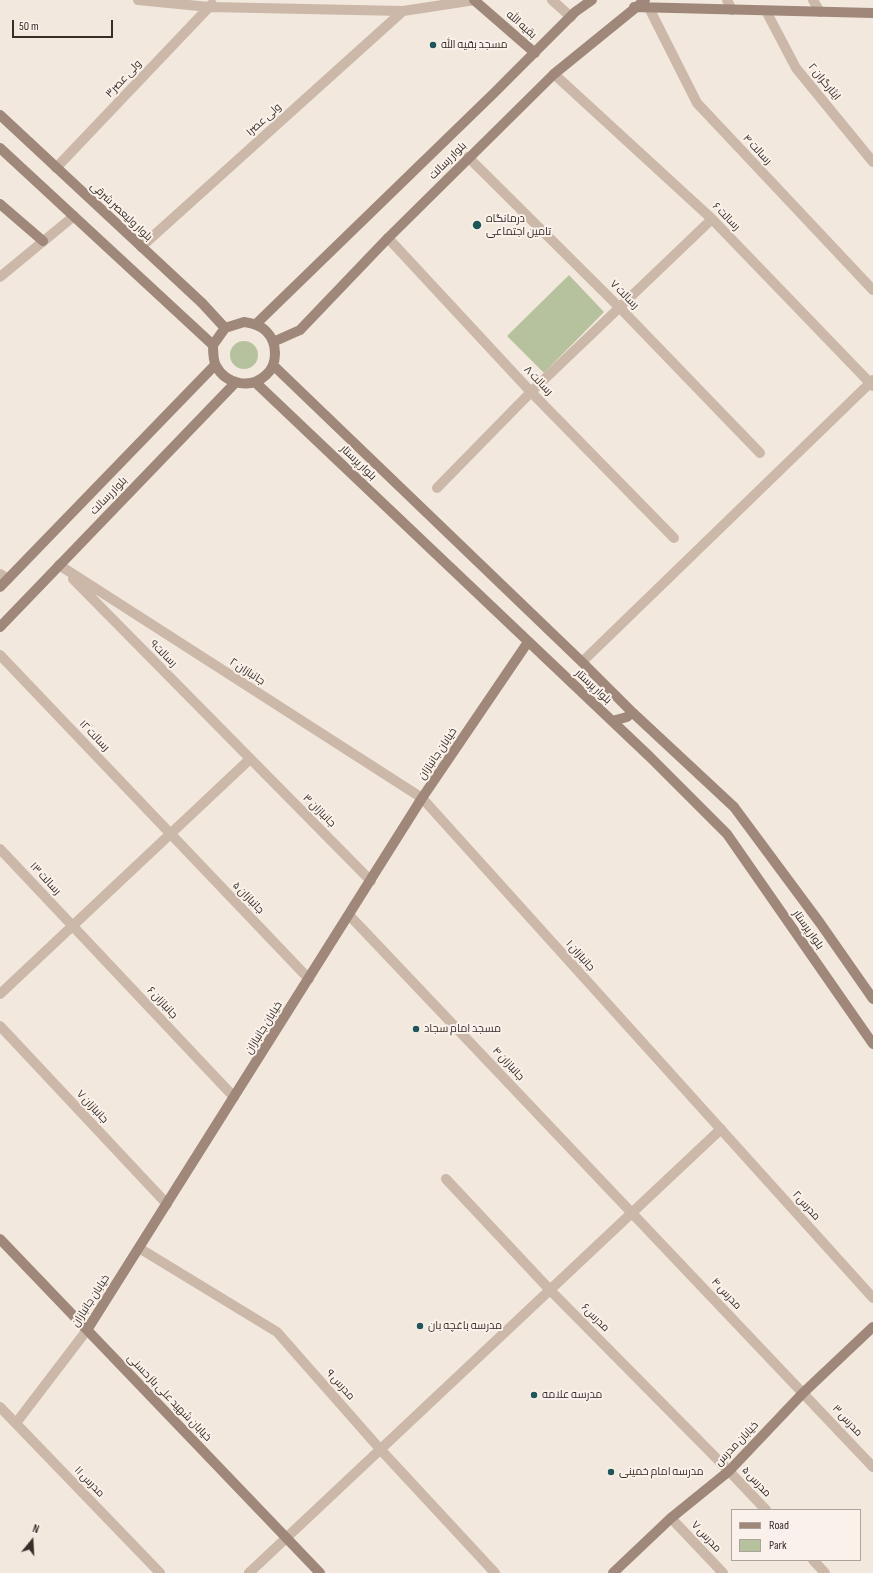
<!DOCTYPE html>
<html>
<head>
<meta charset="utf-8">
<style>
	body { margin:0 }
	#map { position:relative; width:873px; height:1573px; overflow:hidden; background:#f2e8dd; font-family:"Sofia Sans Condensed",sans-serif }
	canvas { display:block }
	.legend { position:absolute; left:731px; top:1509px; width:130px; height:52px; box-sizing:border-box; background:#faf2ea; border:1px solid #aca39d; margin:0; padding:5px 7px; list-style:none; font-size:12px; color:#382d29 }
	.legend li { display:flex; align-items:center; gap:8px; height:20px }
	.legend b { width:20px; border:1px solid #aca39d }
	.north { position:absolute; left:12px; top:1521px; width:40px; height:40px; -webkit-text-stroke:3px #faf2ea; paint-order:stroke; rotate:18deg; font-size:11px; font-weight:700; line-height:16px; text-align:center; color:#382d29 }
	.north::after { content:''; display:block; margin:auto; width:14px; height:18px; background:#382d29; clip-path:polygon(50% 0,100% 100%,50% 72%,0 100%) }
	.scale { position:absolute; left:12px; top:20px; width:101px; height:18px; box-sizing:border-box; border:2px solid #382d29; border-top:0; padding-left:5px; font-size:12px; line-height:14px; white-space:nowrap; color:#382d29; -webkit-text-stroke:3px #faf2ea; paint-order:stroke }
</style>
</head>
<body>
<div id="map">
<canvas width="873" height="1573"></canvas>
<ul class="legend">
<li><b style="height:5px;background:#9f877a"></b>Road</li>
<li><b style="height:11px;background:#b6c29d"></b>Park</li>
</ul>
<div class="north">N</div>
<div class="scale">50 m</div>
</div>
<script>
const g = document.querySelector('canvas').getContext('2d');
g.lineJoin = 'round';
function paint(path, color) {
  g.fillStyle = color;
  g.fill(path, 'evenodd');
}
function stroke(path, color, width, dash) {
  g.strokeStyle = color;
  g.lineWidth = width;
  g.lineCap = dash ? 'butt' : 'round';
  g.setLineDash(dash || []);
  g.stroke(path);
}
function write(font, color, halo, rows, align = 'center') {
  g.font = font + ' "Sofia Sans Condensed",Cairo,sans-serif';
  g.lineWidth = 4;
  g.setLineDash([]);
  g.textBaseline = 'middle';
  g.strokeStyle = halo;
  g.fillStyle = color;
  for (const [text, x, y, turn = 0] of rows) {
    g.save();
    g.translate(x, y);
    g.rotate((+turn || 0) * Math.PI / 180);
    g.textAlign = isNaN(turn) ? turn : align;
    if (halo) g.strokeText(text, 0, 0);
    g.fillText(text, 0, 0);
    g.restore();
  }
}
paint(new Path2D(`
	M569,275l35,37 -60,61 -37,-37z
	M230 355a14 14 0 1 1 28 0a14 14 0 1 1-28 0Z`), '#b6c29d');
stroke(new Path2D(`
	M138,0l71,7 194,4 72,-11
	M552,0l19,17
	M727,0l5,10
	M813,0l7,12
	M649,8l48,95 176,187
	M766,11l30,57 77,94
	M554,74l158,145 161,167
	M468,157l152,151 140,145
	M56,168l156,-164
	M388,238l143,154 143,146
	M141,247l262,-236
	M0,277l74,-61
	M437,488l94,-96 181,-173
	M59,565l363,233 451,500
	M0,574l8,5
	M73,579l298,302
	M0,655l309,324
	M582,662l291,-282
	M0,849l234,248
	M349,915l524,552
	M0,994l250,-235
	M0,1026l167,178
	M446,1179l104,111 179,181 37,39
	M139,1248l138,84 103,117 115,124
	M0,1407l160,166
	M16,1423l71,-93
	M671,1518l52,55
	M813,1560l12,13
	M249,1573l472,-444`), '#cbb8a9', 10);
stroke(new Path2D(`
	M474,0l61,53
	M634,7l239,6
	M0,115l202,188 23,25
	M0,148l213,197
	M0,204l43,37
	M244,322c8,1 16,3 22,9 12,12 12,33 0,44 -16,15 -40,9 -50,-9 -3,-6 -3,-14 -3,-21l12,-17z
	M256,324l237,-230 82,-82 17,-12
	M273,342l27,-12 88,-92 166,-164 91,-74
	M273,365l309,297 50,50 102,95 86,116 53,76
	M255,382l395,375 77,77 146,210
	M0,587l215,-222
	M0,627l236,-245
	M612,721l15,-4 5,-5
	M0,1239l320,334
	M87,1330l335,-532 106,-156
	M613,1573l58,-55 58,-47 74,-78 70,-66`), '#9f877a', 10);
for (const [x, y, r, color] of [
	[433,45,4,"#1e565a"],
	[477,225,5,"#1e565a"],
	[416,1029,4,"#1e565a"],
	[420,1326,4,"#1e565a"],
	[534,1395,4,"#1e565a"],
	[611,1472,4,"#1e565a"]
]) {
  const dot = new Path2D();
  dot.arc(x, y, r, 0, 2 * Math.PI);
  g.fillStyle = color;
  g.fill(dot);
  stroke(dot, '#faf2ea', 1.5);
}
write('11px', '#382d29', '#faf2ea', [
	["بقیه الله",521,25,41],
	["ولی عصر۳",124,79,-47],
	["ایثارگران ۲",824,82,51],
	["ولی عصر۱",264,120,-42],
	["رسالت ۴",757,150,47],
	["بلوار رسالت",448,161,-45],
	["بلوار ولیعصر شرقی",121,212,43],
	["رسالت ۶",726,217,45],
	["رسالت ۷",624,295,45],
	["رسالت ۸",538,381,46],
	["بلوار پرستار",358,463,44],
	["بلوار رسالت",109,496,-46],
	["رسالت۹",163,654,45],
	["جانبازان ۲",247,672,33],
	["بلوار پرستار",593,687,43],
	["رسالت ۱۲",94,736,46],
	["خیابان جانبازان",438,754,-56],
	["جانبازان ۳",319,811,45],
	["رسالت ۱۳",45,879,47],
	["جانبازان ۵",248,898,46],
	["بلوار پرستار",808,930,55],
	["جانبازان ۱",580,956,48],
	["جانبازان ۶",162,1003,47],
	["خیابان جانبازان",264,1028,-58],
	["جانبازان ۴",508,1064,47],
	["جانبازان ۷",92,1107,47],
	["مدرس۲",806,1206,48],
	["مدرس ۴",726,1294,47],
	["خیابان جانبازان",91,1301,-57],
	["مدرس۶",595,1318,45],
	["مدرس ۹",340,1385,48],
	["خیابان شهید علی باز حسنی",169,1398,46],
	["مدرس ۳",847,1421,47],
	["خیابان مدرس",737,1444,-46],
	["مدرس ۱۱",89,1482,46],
	["مدرس ۵",756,1482,47],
	["مدرس ۷",706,1537,47]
]);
write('11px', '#382d29', '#faf2ea', [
	["مسجد بقیه الله",441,45],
	["درمانگاه",486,219],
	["تامین اجتماعی",486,232],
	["مسجد امام سجاد",424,1029],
	["مدرسه باغچه بان",428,1326],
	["مدرسه علامه",542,1395],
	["مدرسه امام خمینی",619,1472]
], 'left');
</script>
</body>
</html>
